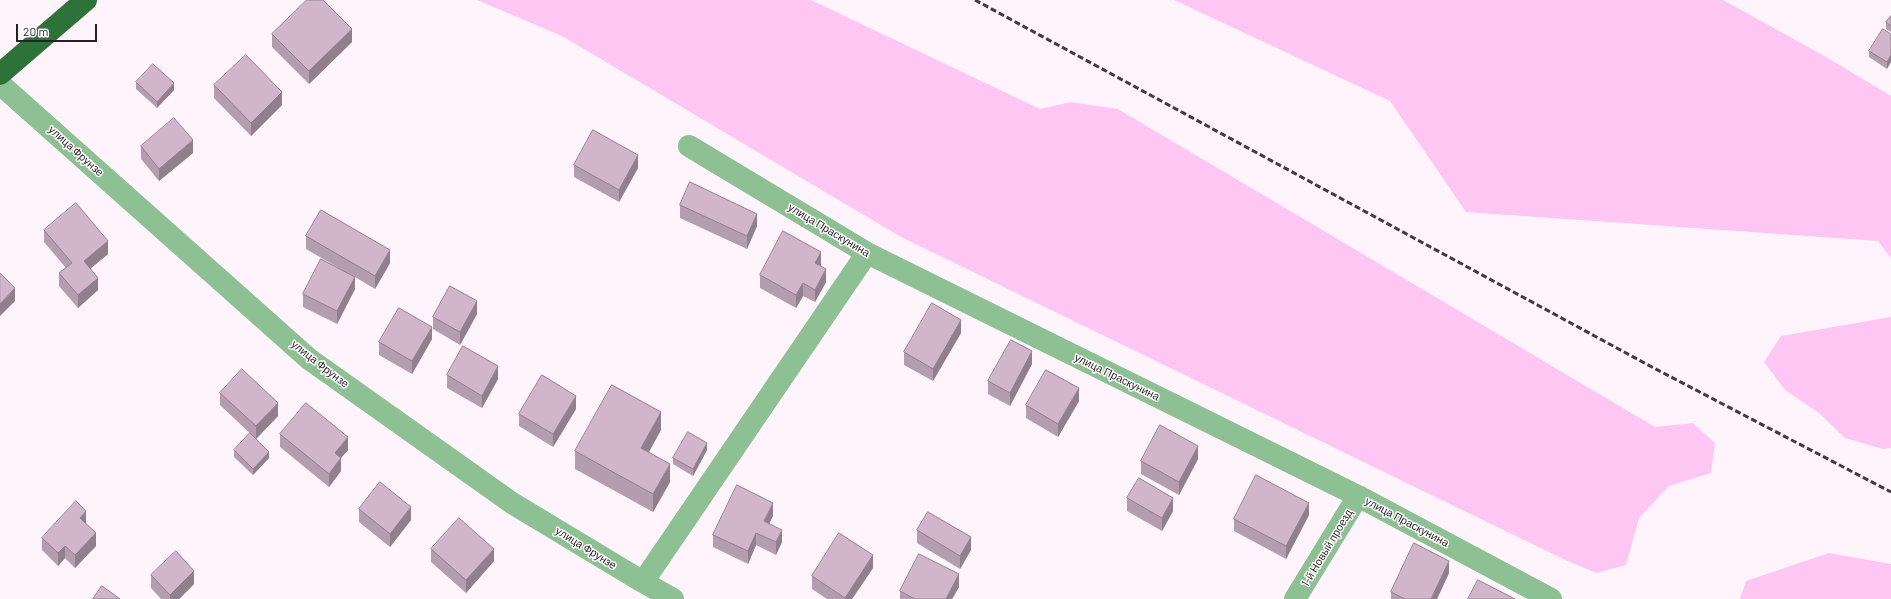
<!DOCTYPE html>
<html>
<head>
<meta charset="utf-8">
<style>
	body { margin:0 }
	#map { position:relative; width:1891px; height:599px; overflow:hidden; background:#fff3fc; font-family:Barlow,sans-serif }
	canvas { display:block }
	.scale { position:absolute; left:16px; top:24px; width:81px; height:18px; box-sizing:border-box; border:2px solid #291f27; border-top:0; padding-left:5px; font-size:12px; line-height:14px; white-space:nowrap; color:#291f27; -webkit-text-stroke:3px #fff; paint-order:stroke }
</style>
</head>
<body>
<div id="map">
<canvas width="1891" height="599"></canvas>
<div class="scale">20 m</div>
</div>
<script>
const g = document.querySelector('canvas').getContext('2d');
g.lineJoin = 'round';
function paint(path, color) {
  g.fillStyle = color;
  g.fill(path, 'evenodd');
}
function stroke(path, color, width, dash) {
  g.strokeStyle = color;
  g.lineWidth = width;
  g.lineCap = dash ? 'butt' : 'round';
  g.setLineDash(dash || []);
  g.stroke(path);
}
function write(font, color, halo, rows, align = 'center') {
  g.font = font + ' Barlow,sans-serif';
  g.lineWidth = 3;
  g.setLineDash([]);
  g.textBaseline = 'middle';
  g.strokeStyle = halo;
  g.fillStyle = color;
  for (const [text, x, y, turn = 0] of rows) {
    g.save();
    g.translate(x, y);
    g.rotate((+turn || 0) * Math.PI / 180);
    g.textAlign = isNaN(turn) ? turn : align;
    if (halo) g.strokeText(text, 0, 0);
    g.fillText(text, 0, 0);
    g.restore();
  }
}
paint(new Path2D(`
	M477,0h334l229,109 31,-7 47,7 537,318 38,-4 22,20 -4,30 -42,13 -30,32 -13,47 -30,8 -33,-14 -662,-322 -339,-201z
	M1174,0h549l105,58 63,38v162l-13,-17 -412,-29 -76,-111z
	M1891,317v131l-8,1 -38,-11 -26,-25 -34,-23 -21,-28 17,-26z
	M1829,553l62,11v35h-151l6,-18z`), '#fec7f3');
stroke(new Path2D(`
	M0,84l309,275 203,144 131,79 30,17
	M689,146l178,107 491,243 193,103
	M643,582l224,-329
	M1295,599l63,-103`), '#8dc092', 22);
stroke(new Path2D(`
	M0,74l86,-74`), '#2d7339', 22);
stroke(new Path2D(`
	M975,0l675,366 241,126`), '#443941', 3, [6, 3]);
paint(new Path2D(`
	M1891,16v16l-5,-3v-7z
	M272,34l80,8 -43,42 -37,-37z
	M1891,34l-4,35 -18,-12v-6z
	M136,82l38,8 -17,18 -21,-19z
	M214,85l68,20 -31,31 -37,-38z
	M141,146l52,7 -34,28 -18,-22z
	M574,165l64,3 -19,34 -45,-25z
	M680,205l77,21 -10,23 -67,-31z
	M44,230l64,24 -18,15 8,21 -20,18 -19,-22v-13l7,-5 -22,-26z
	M306,236l84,27 -15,26 -20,-12v12l-18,35 -34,-17v-13l41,-23 -38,-22z
	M821,265l-1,1 6,16 -11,20 -12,-6 -7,12 -36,-20v-13z
	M477,314l-17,31 -27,-16v-12z
	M961,333l-28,48 -29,-16v-13z
	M432,339l-20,35 -33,-19v-13z
	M1032,364l-22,42 -22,-12v-13z
	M447,375l51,4 -16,29 -35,-20z
	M220,393l58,23 -22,23 -36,-34z
	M1079,401l-21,36 -32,-19v-13z
	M576,409l-23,38 -34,-21v-12z
	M661,430l-12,22 21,30 -17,30 -78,-43v-18z
	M280,434l68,16 -7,8v13l-12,16 -49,-40z
	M234,450l35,8 -16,17 -19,-18z
	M707,450l-14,26 -20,-12v-6z
	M1198,459l-19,36 -38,-21v-13z
	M1127,498l46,13 -11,20 -35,-20z
	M359,509l52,11 -21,27 -31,-25z
	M1309,515l-23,44 -52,-28v-12z
	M773,516l-4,7 13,19 -6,13 -20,-10 -8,19 -35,-17v-12z
	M86,524l10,22 -21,22 -10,-10 -7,8 -16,-16v-12z
	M917,530l54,20 -11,19 -43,-26z
	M431,549l63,12 -28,32 -35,-31z
	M873,568l-21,31h-25l-15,-10v-13z
	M1449,573l-12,26h-46v-7z
	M151,575l43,9 -15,15h-18l-10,-11z
	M959,587l-7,12h-52v-8z`), '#b49daf');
paint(new Path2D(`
	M352,29v13l-43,42v-13z
	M1891,55v7l-4,7v-7z
	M174,83v7l-17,18v-6z
	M282,92v13l-31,31v-13z
	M193,140v13l-34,28v-12z
	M638,155v13l-19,34v-12z
	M757,214v12l-10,23v-13z
	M108,241v13l-24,20v-13z
	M390,250v13l-15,26v-13z
	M821,252v13l-6,10v-12z
	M826,269v13l-11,20v-12z
	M355,277v12l-18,35v-13z
	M98,278v12l-20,18v-13z
	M803,283v13l-7,12v-13z
	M15,288v13l-15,15v-12z
	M477,301v13l-17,31v-13z
	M961,320v13l-28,48v-12z
	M432,327v12l-20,35v-13z
	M1032,351v13l-22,42v-13z
	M498,366v13l-16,29v-12z
	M1079,388v13l-21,36v-13z
	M576,396v13l-23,38v-13z
	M278,403v13l-22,23v-13z
	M661,412v18l-20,36v-18z
	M348,437v13l-7,8v13l-12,16v-13l6,-21z
	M707,443v7l-14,26v-7z
	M1198,446v13l-19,36v-13z
	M269,452v6l-16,17v-6z
	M670,464v18l-17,30v-18z
	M1173,498v13l-11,20v-13z
	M773,503v13l-9,18v-13z
	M1309,503v12l-23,44v-13z
	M411,507v13l-21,27v-13z
	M86,511v13l-6,7v-13z
	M782,530v12l-6,13v-13z
	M96,533v13l-21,22v-13z
	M756,533v12l-8,19v-13z
	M971,537v13l-11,19v-13z
	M65,546v12l-7,8v-13z
	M494,549v12l-28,32v-13z
	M873,555v13l-21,31h-7v-1z
	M1449,561v12l-12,26h-6z
	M194,571v13l-15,15h-9v-4z
	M959,574v13l-7,12h-6z`), '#927f8e');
const building = new Path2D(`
	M307,0h16l29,29 -43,42 -37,-37z
	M1891,16v10l-5,-4z
	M1883,29l8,5v21l-4,7 -18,-11z
	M246,55l36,37 -31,31 -37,-38z
	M153,64l21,19 -17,19 -21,-20z
	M174,118l19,22 -34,29 -18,-23z
	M593,130l45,25 -19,35 -45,-25z
	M690,182l67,32 -10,22 -67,-31z
	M76,203l32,38 -24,20 14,17 -20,17 -19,-22 13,-10 -28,-33z
	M321,210l69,40 -15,26 -69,-40z
	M783,231l38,21 -6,11 11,6 -11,21 -12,-7 -7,12 -36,-20z
	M321,259l34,18 -18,34 -34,-17z
	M0,273l15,15 -15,16z
	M450,286l27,15 -17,31 -27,-15z
	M932,303l29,17 -28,49 -29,-17z
	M399,308l33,19 -20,34 -33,-19z
	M1011,340l21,11 -22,42 -22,-12z
	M463,346l35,20 -16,30 -35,-21z
	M242,369l36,34 -22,23 -36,-33z
	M1046,370l33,18 -21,36 -32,-19z
	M542,375l34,21 -23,38 -34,-20z
	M612,385l49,27 -20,36 29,16 -17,30 -78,-43z
	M306,403l42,34 -13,16 6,5 -12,16 -49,-40z
	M1160,425l38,21 -19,36 -38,-21z
	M688,432l19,11 -14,26 -20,-11z
	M250,433l19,19 -16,17 -19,-19z
	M1256,475l53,28 -23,43 -52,-27z
	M1139,478l34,20 -11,20 -35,-20z
	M380,482l31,25 -21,27 -31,-25z
	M737,485l36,18 -9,18 18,9 -6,12 -20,-9 -8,18 -35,-16z
	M76,501l10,10 -6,7 16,15 -21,22 -10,-9 -7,7 -16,-15z
	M928,512l43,25 -11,19 -43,-26z
	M459,518l35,31 -28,31 -35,-31z
	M839,533l34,22 -28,43 -33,-22z
	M1414,543l35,18 -18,38h-26l-14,-7z
	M176,551l18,20 -24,24 -19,-20z
	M919,554l40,20 -13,25h-31l-15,-8z
	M1478,580l37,19h-47z
	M102,586l18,13h-27z`);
paint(building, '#d1b6cb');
stroke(building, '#927f8e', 1);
write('11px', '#291f27', '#fff', [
	["улица Фрунзе",76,151,42],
	["улица Праскунина",829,230,31],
	["улица Фрунзе",320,364,38],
	["улица Праскунина",1117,377,26],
	["улица Праскунина",1407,522,28],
	["улица Фрунзе",586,548,32],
	["1-й Новый проезд",1327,548,-59]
]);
</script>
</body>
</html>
